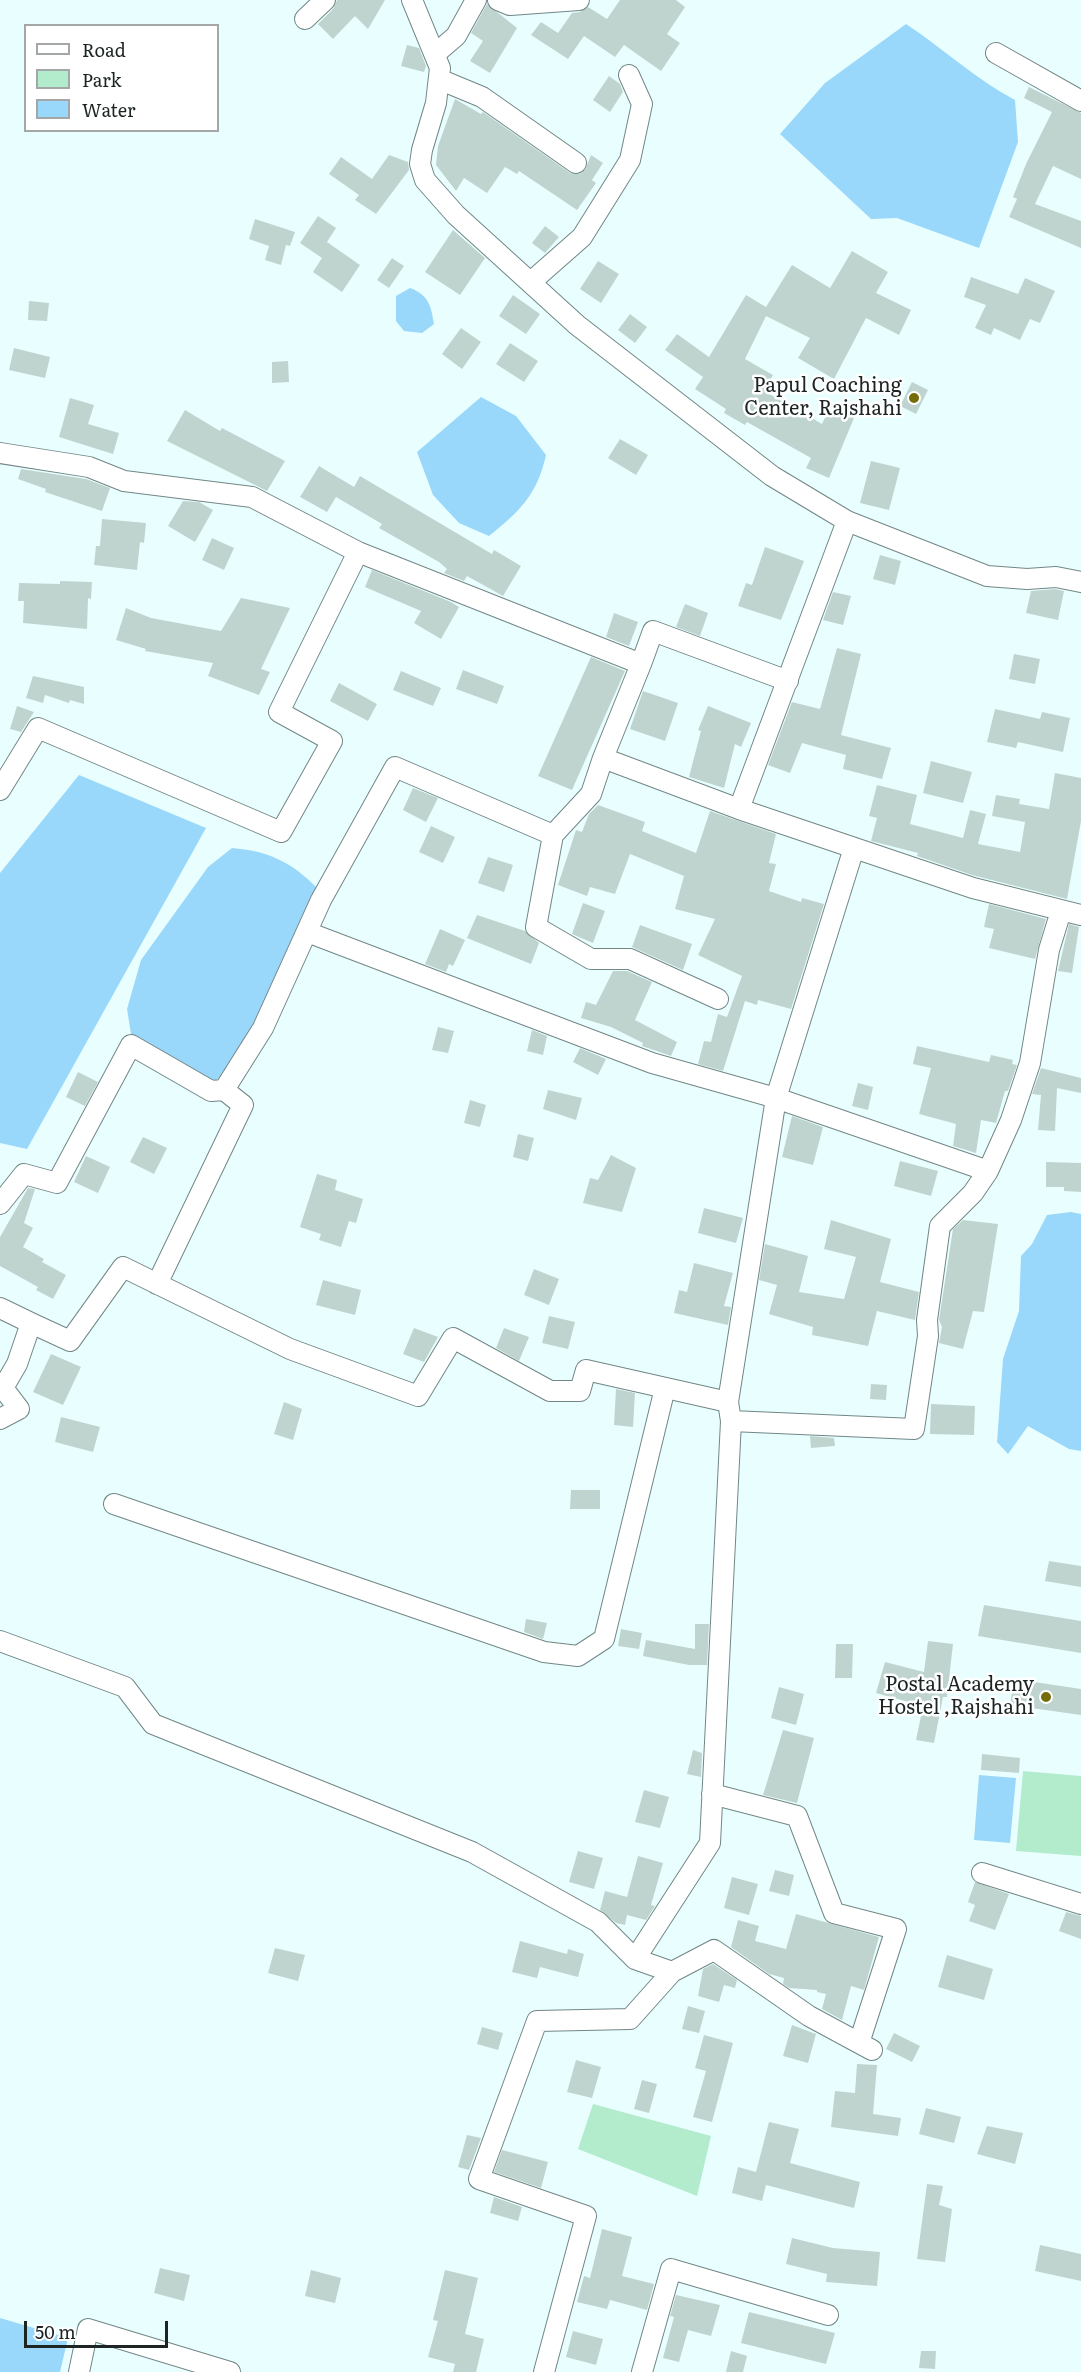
<!DOCTYPE html>
<html>
<head>
<meta charset="utf-8">
<style>
	body { margin:0 }
	#map { position:relative; width:1081px; height:2372px; overflow:hidden; background:#e9ffff; font-family:Literata,serif }
	canvas { display:block }
	.legend { position:absolute; left:24px; top:24px; width:195px; height:108px; box-sizing:border-box; background:#fff; border:2px solid #a4a7a7; margin:0; padding:8px 10px; list-style:none; font-size:18px; color:#1c2424 }
	.legend li { display:flex; align-items:center; gap:12px; height:30px }
	.legend b { width:30px; border:2px solid #a4a7a7 }
	.scale { position:absolute; left:24px; top:2321px; width:144px; height:27px; box-sizing:border-box; border:3px solid #1c2424; border-top:0; padding-left:8px; font-size:18px; line-height:21px; white-space:nowrap; color:#1c2424; -webkit-text-stroke:4px #fff; paint-order:stroke }
</style>
</head>
<body>
<div id="map">
<canvas width="1081" height="2372"></canvas>
<ul class="legend">
<li><b style="height:8px;background:#fff"></b>Road</li>
<li><b style="height:16px;background:#b2eccc"></b>Park</li>
<li><b style="height:16px;background:#9ad8fb"></b>Water</li>
</ul>
<div class="scale">50 m</div>
</div>
<script>
const g = document.querySelector('canvas').getContext('2d');
g.lineJoin = 'round';
function paint(path, color) {
  g.fillStyle = color;
  g.fill(path, 'evenodd');
}
function stroke(path, color, width, dash) {
  g.strokeStyle = color;
  g.lineWidth = width;
  g.lineCap = dash ? 'butt' : 'round';
  g.setLineDash(dash || []);
  g.stroke(path);
}
function write(font, color, halo, rows, align = 'center') {
  g.font = font + ' Literata,serif';
  g.lineWidth = 5;
  g.setLineDash([]);
  g.textBaseline = 'middle';
  g.strokeStyle = halo;
  g.fillStyle = color;
  for (const [text, x, y, turn = 0] of rows) {
    g.save();
    g.translate(x, y);
    g.rotate((+turn || 0) * Math.PI / 180);
    g.textAlign = isNaN(turn) ? turn : align;
    if (halo) g.strokeText(text, 0, 0);
    g.fillText(text, 0, 0);
    g.restore();
  }
}
paint(new Path2D(`
	M1023,1771l58,5v80l-65,-5z
	M593,2104l118,32 -14,60 -119,-47z`), '#b2eccc');
paint(new Path2D(`
	M906,24c38,25 69,55 109,76l3,42 -39,106 -82,-30 -26,1 -91,-85 45,-51z
	M410,288c19,7 21,18 24,36l-12,9 -18,-2 -8,-10v-25z
	M481,397l35,19 30,39c-9,40 -26,56 -57,81l-30,-13 -26,-28 -16,-43z
	M79,775l127,53 -179,321 -27,-6v-270z
	M232,848c36,3 60,14 85,40l-11,37 -71,138 -22,20 -37,-14 -45,-35 -4,-25 14,-49 67,-93z
	M1071,1212l10,2v237l-12,-2 -41,-23 -20,28 -11,-12 6,-83 16,-48 2,-55 11,-12 15,-29z
	M979,1775l37,3 -6,65 -36,-3z
	M0,2318l68,20 -8,34h-60z`), '#9ad8fb');
paint(new Path2D(`
	M337,0h48l-17,29 -13,-13 -22,23 -15,-15 15,-15z
	M620,0h56l9,7 -18,27 13,9 -19,28 -37,-26 -9,12 -31,-21 -16,23 -37,-24 10,-13 17,11 14,-20 8,-1 8,-5 19,12z
	M487,4l30,24 -27,45 -20,-12 13,-20 -12,-8z
	M407,45l12,3 7,18 -2,6 -23,-6z
	M609,76l11,8 3,8 -13,20 -17,-12z
	M1029,87l52,26v66l-28,-13 -18,38 46,17v27l-72,-31 8,-18 -4,-2 13,-33 26,-52 -28,-14z
	M455,99l26,15 2,-2 87,61 10,1 5,-4 6,-15 12,8 -11,17 4,3 -19,27 -58,-39 -2,3 -12,-7 -18,26 -23,-15 -8,13 -20,-26 2,-19z
	M389,155l19,7 1,8 -33,44 -21,-14 4,-5 -30,-21 12,-17 31,22z
	M318,216l18,12 -9,14 33,23 -18,27 -29,-20 9,-14 -22,-15z
	M255,219l40,13 -5,14 -4,-1 -5,20 -16,-5 4,-14 -20,-7z
	M545,226l14,11 -14,16 -13,-10z
	M453,230l32,28 -25,37 -35,-23z
	M852,251l36,21 -12,21 35,17 -12,25 -33,-17 -32,61 -36,-21 12,-20 -44,-22 -21,43 28,16 -9,16 58,33 7,-15 25,9 -25,60 -23,-10 5,-10 -64,-36 -2,3 -21,-12 2,-4 -31,-20 8,-12 -38,-27 12,-16 32,23 37,-62 20,12 26,-42 38,23z
	M392,258l12,8 -15,22 -12,-8z
	M598,261l21,13 -18,29 -21,-14z
	M971,277l47,17 7,-16 30,13 -15,32 -10,-4 -10,21 -26,-12 -3,7 -16,-7 11,-23 -22,-8z
	M513,295l27,19 -14,20 -27,-18z
	M29,301l20,2 -2,18 -19,-1z
	M630,314l17,13 -12,16 -17,-13z
	M461,328l20,14 -19,27 -20,-15z
	M510,343l28,18 -14,21 -28,-18z
	M14,348l36,9 -5,21 -36,-8z
	M288,361l1,21 -17,1v-21z
	M912,382l16,8 -12,24 -16,-8z
	M70,398l24,7 -6,19 31,9 -6,21 -54,-17z
	M185,410l35,21 2,-3 63,33 -18,30 -100,-50z
	M620,439l28,16 -12,20 -28,-17z
	M871,461l29,7 -11,42 -29,-7z
	M319,466l35,21 6,-11 132,78 2,-4 27,16 -18,30 -36,-20 -3,5 -20,-8 3,-4 -8,-7 -60,-34 3,-4 -46,-27 -9,15 -27,-15z
	M21,469l65,10 24,9 -8,23 -57,-19 1,-3 -28,-10z
	M183,501l16,1 14,8 -18,32 -27,-16z
	M102,519l44,4 -2,20 -4,-1 -3,28 -43,-5 2,-19h4z
	M212,538l22,10 -10,22 -22,-10z
	M765,547l39,14 -23,59 -43,-14 8,-23 6,2z
	M880,555l21,6 -6,24 -22,-6z
	M372,570l79,32 8,5 -18,32 -27,-16 7,-12 -56,-24z
	M60,581l32,1 -1,17 -3,-1 -1,31 -64,-6 1,-22h-6l1,-18 41,1z
	M1055,589l9,2 -6,29 -32,-7 5,-22z
	M833,592l18,4 -8,29 -20,-5z
	M241,598l49,10 -29,61 9,3 -11,23 -51,-19 5,-13 -68,-12 1,-2 -30,-9 10,-32 25,10 70,13z
	M685,604l23,9 -8,23 -24,-9z
	M614,613l24,9 -9,24 -23,-9z
	M837,648l24,6 -20,81 50,13 -9,31 -39,-10 3,-14 -44,-12 -12,30 -22,-8 24,-63 28,7z
	M1014,654l26,5 -5,25 -26,-5z
	M591,657l34,14 -53,119 -34,-14z
	M463,670l41,16 -7,18 -41,-15z
	M401,671l40,17 -8,18 -40,-16z
	M33,676l51,11v17l-14,-4 -1,3 -24,-8 -2,8 -17,-5z
	M339,683l38,21 -9,17 -38,-20z
	M643,691l35,12 -13,38 -35,-12z
	M17,706l17,6 -13,20 -11,-3z
	M708,706l43,17 -10,24 -6,-3 -11,44 -35,-11 12,-46 -3,-1z
	M995,709l45,10 2,-7 28,6 -7,34 -45,-10 -2,6 -29,-6z
	M931,761l41,11 -9,31 -40,-10z
	M1055,773l26,5v43l-14,78 -95,-24 -55,-19 1,-3 -47,-12 6,-23 -8,-2 8,-31 40,10 -7,29 53,14 7,-28 16,4 -8,30 42,8 5,-30 -33,-6 4,-21 24,4 -1,5 30,5z
	M413,788l25,10 -12,24 -23,-12z
	M598,805l47,17 -3,9 54,22 14,-42 66,23 -7,29 7,1 -7,27 32,11 1,-4 22,6 -33,105 -33,-9 -1,5 -12,-4 -22,70 -25,-7 6,-23 7,1 7,-28 9,3 15,-41 -44,-21 17,-36 -40,-10 9,-33 -54,-22 -15,40 -25,-7 -3,9 -29,-11 18,-55 6,2 7,-18z
	M431,826l24,11 -12,26 -24,-11z
	M488,857l25,8 -9,27 -26,-9z
	M583,903l22,8 -12,32 -21,-9z
	M989,904l57,15 -11,40 -46,-11 5,-19 -10,-2z
	M477,915l48,16 14,12 -8,21 -64,-26z
	M1069,924l10,3 -7,46 -14,-2z
	M640,925l52,19 -9,26 -51,-23z
	M440,929l25,11 -12,26 -4,-2 -3,8 -21,-8z
	M613,971h14l25,11 -17,38 42,22 -6,14 -29,-10 1,-3 -32,-16 -30,-9 5,-16 10,3z
	M438,1027l16,4 -6,22 -16,-3z
	M532,1030l15,6 -4,19 -16,-4z
	M917,1046l72,16 2,-7 22,5 -1,4 5,1 -9,26h-3l-9,32 -15,-3 -5,33 -23,-7 3,-22 -37,-10 12,-46 -18,-4z
	M580,1048l26,11 -8,16 -25,-13z
	M1041,1068l40,10v15l-24,-5 -2,43 -17,-1 3,-35 -9,-1z
	M78,1072l20,10 -13,24 -19,-9z
	M858,1083l15,4 -5,23 -16,-4z
	M548,1090l34,8 -6,22 -33,-11z
	M470,1100l16,5 -6,22 -16,-4z
	M792,1116l31,11 -10,38 -31,-8z
	M518,1134l16,4 -6,23 -15,-4z
	M143,1137l24,11 -13,26 -24,-12z
	M611,1155l25,13 -14,44 -39,-9 7,-25 8,2z
	M86,1156l24,11 -12,26 -24,-11z
	M900,1161l38,10 -7,25 -37,-10z
	M1046,1162l35,1v29l-17,-1v-4h-18z
	M317,1174l20,6 -2,10 28,9 -7,24 -7,-2 -8,26 -22,-7 2,-6 -21,-7z
	M28,1188l7,1 -11,34 9,5 -10,19 21,12 -2,3 24,13 -13,24 -17,-9 2,-3 -38,-21v-29z
	M704,1208l39,10 -7,25 -38,-10z
	M831,1220l60,19 -11,43 39,10 -4,28 -38,-9 -9,35 -56,-11 1,-8 -44,-13 8,-29 -18,-5 6,-36 43,12 -9,36 45,7 12,-42 -32,-8z
	M963,1220l35,4 -14,88 -11,-1 -10,38 -24,-6 3,-16 -3,-7 14,-91z
	M694,1263l39,10 -9,33 7,1 -3,18 -54,-12 5,-23 8,2z
	M534,1269l25,10 -10,26 -25,-10z
	M323,1280l38,10 -6,25 -39,-10z
	M549,1316l26,6 -7,27 -26,-6z
	M414,1328l24,9 -14,25 -21,-8z
	M504,1328l25,9 -10,24 -23,-13z
	M51,1354l30,13 -18,38 -30,-13z
	M871,1384l16,1 -1,15 -16,-1z
	M616,1389l19,4 -2,34 -19,-2z
	M284,1402l18,7 -9,31 -19,-6z
	M931,1404l44,2 -1,29 -44,-1z
	M61,1417l39,10 -7,25 -38,-10z
	M810,1436l24,2 1,8 -24,2z
	M571,1490h29v19h-30z
	M1049,1561l32,5v21l-36,-6z
	M984,1605l97,16v32l-103,-17z
	M526,1619l21,4 -4,16 -19,-7z
	M695,1624h14l-2,41h-18l-46,-9 3,-16 49,9z
	M621,1629l21,4 -3,16 -21,-3z
	M928,1641l25,3 -6,53h-4l-9,46 -18,-3 7,-34 -47,-13 9,-31 39,10z
	M836,1644h17l-1,34h-17z
	M1014,1679l67,10v26l-71,-10z
	M779,1687l25,7 -8,31 -25,-7z
	M783,1730l31,8 -17,65 -34,-8z
	M693,1750l9,3 -1,24 -14,-3z
	M982,1754l38,4 -1,15 -38,-3z
	M644,1790l25,7 -9,31 -25,-6z
	M578,1851l25,7 -9,31 -25,-7z
	M638,1856l25,7 -12,42 4,1 -9,14 -19,-5 -2,10 -9,-2 -16,-13 5,-19 22,6z
	M775,1870l19,5 -5,21 -20,-5z
	M732,1877l26,7 -9,31 -25,-7z
	M975,1882l34,12 -14,36 -26,-9 6,-16 -7,-3z
	M1066,1912l15,4v23l-22,-8z
	M796,1914l83,23 -15,53 -13,-4 -9,34 -20,-11 4,-15 -9,-2v-2l-28,-2 -6,-4 1,-6 -15,-4 -38,-27 7,-27 21,6 -4,15 31,8z
	M520,1941l47,13 1,-5 16,5 -6,23 -38,-10 -3,11 -25,-6z
	M275,1948l30,7 -7,26 -30,-8z
	M947,1955l46,14 -9,31 -46,-13z
	M713,1964l24,16 -2,8 -11,-3 -5,17 -21,-6 5,-27z
	M688,2006l17,5 -6,22 -17,-4z
	M792,2025l24,9 -8,29 -25,-7z
	M482,2027l21,6 -5,17 -21,-6z
	M894,2033l26,13 -8,16 -26,-13z
	M704,2035l29,8 -21,79 -19,-5 13,-46 -11,-3z
	M576,2060l25,7 -9,31 -25,-6z
	M857,2064l20,1 -4,49 28,4 -3,18 -67,-9 4,-36 20,2z
	M642,2080l15,4 -8,29 -15,-4z
	M926,2108l35,9 -7,26 -35,-9z
	M769,2122l30,7 -9,34 70,19 -6,26 -88,-23 -4,16 -30,-8 6,-26 18,5z
	M987,2126l36,7 -8,31 -38,-10z
	M467,2135l14,3 -12,32 -11,-3z
	M502,2150l46,12 -7,26 -47,-16z
	M927,2184l16,2 -4,19 13,4 -7,53 -28,-3z
	M494,2197l28,10 -4,14 -28,-8z
	M602,2229l30,8 -10,39 32,8 -7,26 -37,-10 -3,9 -30,-7 7,-26 6,2z
	M792,2238l41,10 47,4 -3,34 -51,-4 1,-8 -41,-10z
	M1040,2245l41,9v27l-46,-10z
	M160,2268l30,7 -6,26 -30,-8z
	M311,2270l30,8 -6,25 -30,-7z
	M445,2270l33,8 -13,56 19,5 -8,33h-23l2,-8 -27,-7 10,-36 -5,-1z
	M676,2295l44,10 -9,31 -23,-6 -9,32 -16,-4 11,-41 -4,-1z
	M749,2312l86,21 -9,31 -85,-21z
	M573,2331l30,8 -7,26 -30,-8z
	M731,2351l16,5 -4,16h-17z
	M921,2351h15l-1,18 -16,-1z`), '#c0d4cf');
const minor = new Path2D(`
	M412,0l28,68 -4,35 -14,47 -2,14 5,16 31,35 121,110 195,151 75,45 140,55 40,3 29,-2 25,5
	M498,0l12,5 69,-5
	M305,19l20,-19
	M996,53l85,48
	M435,54l21,-18 20,-36
	M441,80l41,17 94,66
	M532,281l50,-44 48,-77 12,-56 -13,-29
	M0,453l89,14 35,14 128,16 106,55
	M847,521l-108,288 234,79 108,27
	M603,758l38,-94
	M0,790l38,-62 243,104 51,-91 -53,-29 79,-160 283,112 12,-33 135,50
	M553,835l-17,92 55,32h39l88,40
	M854,848l-78,250 212,73
	M307,932l345,131 124,35 -48,304
	M224,1090l39,-62 58,-128 74,-133 158,68 38,-41 12,-36 136,51
	M0,1204l24,-30 33,9 74,-138 80,46 13,-1 19,15 -86,179
	M0,1308l31,15 -14,41 -14,24 16,21 -19,10
	M31,1323l39,18 53,-74 167,82 128,47 35,-58 97,53h30l6,-21 142,32 3,19 183,8 14,-93 -1,-16 13,-94 33,-33 15,-22 23,-51 19,-57 19,-113 12,-39
	M114,1504l430,148 34,4 26,-17 61,-251
	M0,1641l125,46 28,37 319,128 126,70 37,37 37,13 42,-22 95,66 63,34
	M712,1794l85,22 37,97 62,16 -37,114
	M982,1873l99,31
	M635,1959l75,-116 21,-422
	M79,2372l9,-43 142,43
	M544,2372l42,-156 -107,-37 58,-158 93,-2 42,-47
	M642,2372l29,-103 157,46`);
stroke(minor, '#728686', 22);
stroke(minor, '#fff', 20);
for (const [x, y, r, color] of [
	[914,398,6,"#736c07"],
	[1046,1697,6,"#736c07"]
]) {
  const dot = new Path2D();
  dot.arc(x, y, r, 0, 2 * Math.PI);
  g.fillStyle = color;
  g.fill(dot);
  stroke(dot, '#fff', 2);
}
write('20px', '#1c2424', '#fff', [
	["Papul Coaching",902,386],
	["Center, Rajshahi",902,409],
	["Postal Academy",1034,1685],
	["Hostel ,Rajshahi",1034,1708]
], 'right');
</script>
</body>
</html>
